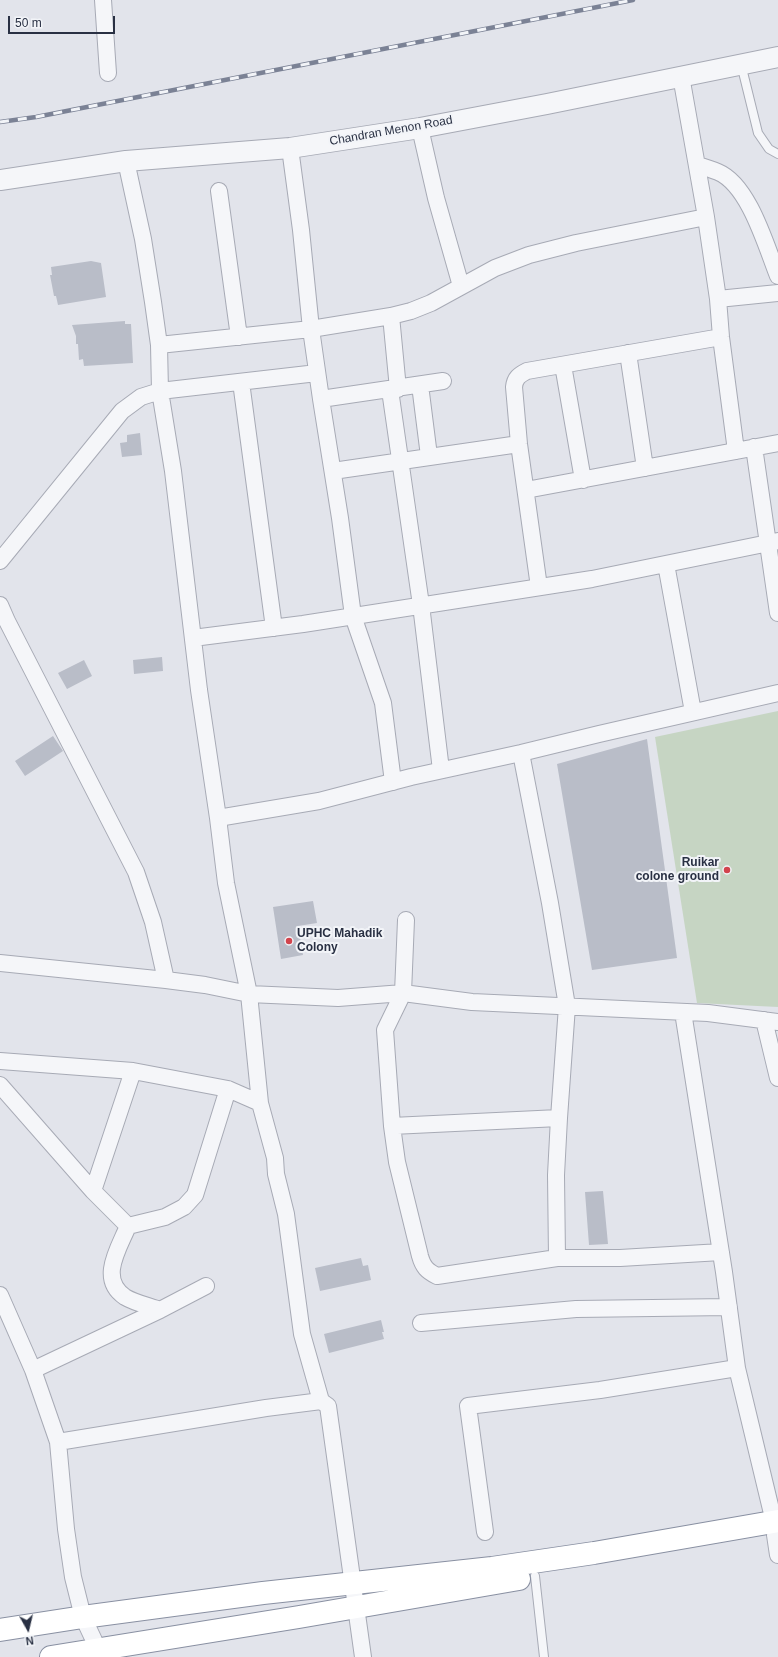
<!DOCTYPE html>
<html>
<head>
<meta charset="utf-8">
<style>
	body { margin:0 }
	#map { position:relative; width:778px; height:1657px; overflow:hidden; background:#e2e4eb; font-family:Helvetica,sans-serif }
	canvas { display:block }
	.north { position:absolute; left:8px; top:1609px; width:40px; height:40px; -webkit-text-stroke:3px #f2f4f8; paint-order:stroke; rotate:172deg; font-size:11px; font-weight:700; line-height:16px; text-align:center; color:#293043 }
	.north::after { content:''; display:block; margin:auto; width:14px; height:18px; background:#293043; clip-path:polygon(50% 0,100% 100%,50% 72%,0 100%) }
	.scale { position:absolute; left:8px; top:16px; width:107px; height:18px; box-sizing:border-box; border:2px solid #293043; border-top:0; padding-left:5px; font-size:12px; line-height:14px; white-space:nowrap; color:#293043; -webkit-text-stroke:3px #f2f4f8; paint-order:stroke }
</style>
</head>
<body>
<div id="map">
<canvas width="778" height="1657"></canvas>
<div class="north">N</div>
<div class="scale">50 m</div>
</div>
<script>
const g = document.querySelector('canvas').getContext('2d');
g.lineJoin = 'round';
function paint(path, color) {
  g.fillStyle = color;
  g.fill(path, 'evenodd');
}
function stroke(path, color, width, dash) {
  g.strokeStyle = color;
  g.lineWidth = width;
  g.lineCap = dash ? 'butt' : 'round';
  g.setLineDash(dash || []);
  g.stroke(path);
}
function write(font, color, halo, rows, align = 'center') {
  g.font = font + ' Helvetica,sans-serif';
  g.lineWidth = 4;
  g.setLineDash([]);
  g.textBaseline = 'middle';
  g.strokeStyle = halo;
  g.fillStyle = color;
  for (const [text, x, y, turn = 0] of rows) {
    g.save();
    g.translate(x, y);
    g.rotate((+turn || 0) * Math.PI / 180);
    g.textAlign = isNaN(turn) ? turn : align;
    if (halo) g.strokeText(text, 0, 0);
    g.fillText(text, 0, 0);
    g.restore();
  }
}
paint(new Path2D(`
	M778,711v296l-81,-4 -42,-266z`), '#c6d5c3');
paint(new Path2D(`
	M91,261l10,2 5,34 -48,8 -2,-9h-2l-4,-21h2l-1,-8z
	M125,321v3h6l2,39 -49,3 -1,-7 -4,1 -1,-16h-2v-8l-4,-11z
	M140,433l2,22 -20,2 -2,-14 7,-1v-7z
	M162,657l1,14 -29,3 -1,-14z
	M84,660l8,16 -25,13 -9,-16z
	M53,736l10,15 -38,25 -10,-15z
	M647,739l30,219 -85,12 -35,-206z
	M313,901l4,22 -19,3 5,29 -22,4 -8,-52z
	M603,1191l5,53 -19,1 -4,-53z
	M361,1258l2,8 5,-1 3,15 -51,11 -5,-23z
	M381,1320l3,12h-2l2,7 -55,14 -5,-19z`), '#b9bdc8');
const service = new Path2D(`
	M741,64l17,69 11,16 9,5
	M535,1576l9,81`);
const minor = new Path2D(`
	M103,0l5,73
	M681,76l25,141 12,82 3,38 15,114
	M420,128l16,70 25,88
	M290,148l11,82 10,99 10,70 19,119 13,98 30,87 10,79
	M126,161l17,78 10,63 6,43 1,46 13,80 26,219 19,128 8,65 23,111 11,109 15,55 1,16 10,40 16,120 19,67 7,5 35,251
	M697,165c7,2 14,4 21,7 31,13 48,74 60,104
	M219,191l20,146
	M718,299l60,-6
	M391,316l7,73
	M159,345l152,-16 80,-13 20,-5 20,-8 64,-35 34,-13 47,-12 130,-26
	M628,353l17,115
	M563,365l20,115
	M241,382l33,246
	M420,385l9,71
	M390,390l31,215 20,165
	M321,399l122,-18
	M754,447l24,166
	M333,471l186,-27
	M526,490l252,-47
	M0,561l122,-150 19,-14 19,-6 157,-18
	M666,564l27,148
	M539,587l-20,-143 -5,-57c1,-9 5,-12 13,-16l194,-34
	M0,605l7,16 129,251 17,50 13,58
	M193,638l110,-14 289,-45 186,-38
	M218,818l101,-17 92,-24 110,-24 78,-19 179,-41
	M406,920l-3,73 -18,37 7,96 167,-8 8,-112 -17,-103 -29,-150
	M0,963l166,17 39,5 44,9 89,4 65,-5 69,9 236,11 70,9
	M683,1012l41,260 13,96 37,154
	M764,1020l14,58
	M0,1061l133,10 95,18 32,14
	M0,1085l93,106 35,35
	M559,1118l-3,57 1,83h63l101,-6
	M392,1126l5,36 23,94c3,11 7,15 17,20l120,-18
	M93,1191l40,-120
	M128,1226l37,-9 19,-10 11,-12 33,-106
	M128,1226c-9,22 -30,53 -3,71 10,6 24,9 35,13
	M0,1295l33,75 25,72
	M421,1323l155,-14 153,-2
	M33,1370l127,-60 46,-24
	M485,1532l-17,-126 132,-16 137,-22
	M775,1535l3,20
	M98,1657v-8l-15,-32 -10,-40 -7,-48 -8,-87 208,-34 55,-7`);
const tertiary = new Path2D(`
	M0,180l126,-19 164,-13 130,-20 127,-24 231,-47`);
const trunk = new Path2D(`
	M0,1630l83,-13 180,-24 229,-25 102,-15 184,-32
	M51,1657l248,-40 220,-38`);
stroke(service, '#a7aab5', 10);
stroke(minor, '#a7aab5', 18);
stroke(tertiary, '#a7aab5', 22);
stroke(trunk, '#8990a2', 24);
stroke(service, '#f5f6f9', 8);
stroke(minor, '#f5f6f9', 16);
stroke(tertiary, '#f5f6f9', 20);
stroke(trunk, '#fff', 22);
const rail = new Path2D(`
	M0,122l36,-5 597,-117`);
stroke(rail, '#7b8295', 4.5);
stroke(rail, '#f2f4f8', 3, [9]);
for (const [x, y, r, color] of [
	[727,870,4,"#d2444d"],
	[289,941,4,"#d2444d"]
]) {
  const dot = new Path2D();
  dot.arc(x, y, r, 0, 2 * Math.PI);
  g.fillStyle = color;
  g.fill(dot);
  stroke(dot, '#f2f4f8', 1.5);
}
write('12px', '#293043', '#f2f4f8', [
	["Chandran Menon Road",391,131,-10]
]);
write('bold 12px', '#293043', '#f2f4f8', [
	["Ruikar",719,863],
	["colone ground",719,877],
	["UPHC Mahadik",297,934,"left"],
	["Colony",297,948,"left"]
], 'right');
</script>
</body>
</html>
